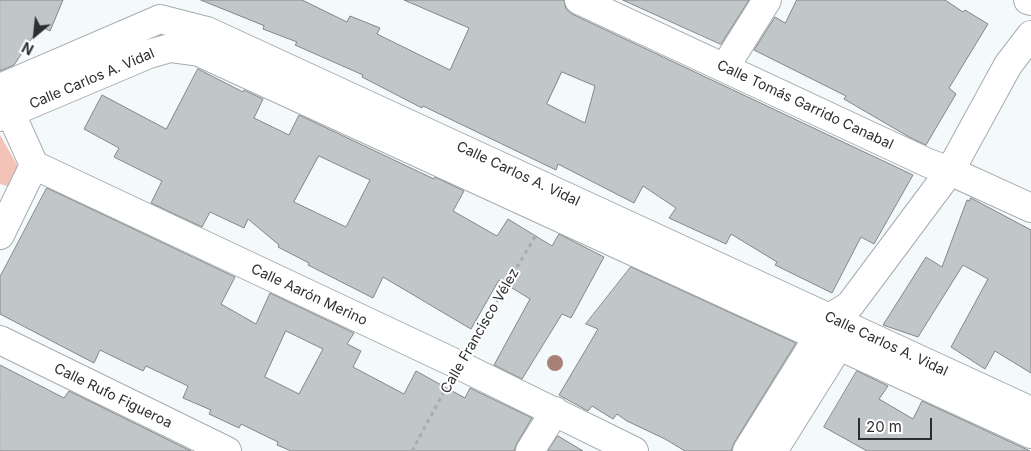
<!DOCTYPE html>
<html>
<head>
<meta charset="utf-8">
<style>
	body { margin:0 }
	#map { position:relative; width:1031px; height:451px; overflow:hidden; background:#f4f9fb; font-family:Inter,sans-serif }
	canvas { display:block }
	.north { position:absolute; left:10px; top:10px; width:50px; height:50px; -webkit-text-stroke:4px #fff; paint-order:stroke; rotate:208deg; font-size:14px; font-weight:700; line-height:20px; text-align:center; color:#2c2e2f }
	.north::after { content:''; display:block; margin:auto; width:18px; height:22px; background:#2c2e2f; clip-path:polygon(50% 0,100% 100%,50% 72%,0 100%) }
	.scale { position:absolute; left:858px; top:418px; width:74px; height:22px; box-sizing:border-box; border:2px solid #2c2e2f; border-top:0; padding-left:6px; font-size:15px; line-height:18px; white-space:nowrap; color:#2c2e2f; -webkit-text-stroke:4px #fff; paint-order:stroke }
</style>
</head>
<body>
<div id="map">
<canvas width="1031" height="451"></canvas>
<div class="north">N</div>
<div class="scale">20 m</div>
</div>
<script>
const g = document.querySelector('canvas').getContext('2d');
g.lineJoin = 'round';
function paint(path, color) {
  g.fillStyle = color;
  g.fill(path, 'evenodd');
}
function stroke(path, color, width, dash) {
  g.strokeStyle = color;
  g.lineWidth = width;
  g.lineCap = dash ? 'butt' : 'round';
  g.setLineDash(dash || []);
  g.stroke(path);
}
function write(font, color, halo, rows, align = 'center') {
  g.font = font + ' Inter,sans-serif';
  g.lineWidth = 4;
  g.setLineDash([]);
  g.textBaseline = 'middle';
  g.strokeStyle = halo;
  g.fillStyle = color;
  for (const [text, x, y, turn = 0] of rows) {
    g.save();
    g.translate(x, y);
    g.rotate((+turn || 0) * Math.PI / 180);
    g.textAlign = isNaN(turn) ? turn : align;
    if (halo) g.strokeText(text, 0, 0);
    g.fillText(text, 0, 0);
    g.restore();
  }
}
paint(new Path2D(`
	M0,135l20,35 -10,17 -10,-3z`), '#f3c3b7');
const building = new Path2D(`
	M0,0h63l-13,31 -10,-5 -26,39 -14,6z
	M201,0h101l45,22 3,-6 30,12 -3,6 73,36 19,-42 -65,-28h160l2,9 6,5 341,161 -39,69 -13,-7 -29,56 -57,-28 2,-3 -46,-28 -5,10 -57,-26 7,-10 -33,-22 -9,17 -76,-39 -2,6 -133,-64 -1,2 -60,-31 1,-2 -68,-30 2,-3 -34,-13 1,-3zM562,72l33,14 -10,37 -38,-19z
	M623,0h126l-28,44z
	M797,0h148l18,12 2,-2 23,14 -39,64 7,6 -30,51 -17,-8 -65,-38 2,-3 -92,-46 21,-33 10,6z
	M198,69l45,23 1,-2 19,9 -9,19 35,17 10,-20 135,64 1,-2 29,14 -11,20 44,25 11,-17 44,27 7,-12 45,23 -33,61 -9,-4 -40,65 -28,-14 36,-66 -31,-19 -28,49 -88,-52 -10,21 -65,-33 1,-2 -31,-16 1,-2 -31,-26 -4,9 -34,-16 -8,15 -51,-24 11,-22 -48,-24 5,-9 -35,-19 18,-34 64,34zM319,156l51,24 -24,47 -52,-25z
	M47,188l188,89 -14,27 35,20 14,-31 84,40 -7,11 14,7 -8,16 51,27 12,-23 49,27 5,-10 62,30 -15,25 -3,8h-223l-14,-6 1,-3 -37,-18 -2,4 -30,-14 2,-4 -28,-12 5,-12 -42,-20 -3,5 -43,-21 -6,13 -94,-49v-37zM286,331l37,18 -24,45 -34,-17z
	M971,198l60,32v143l-36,-22 -10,18 -34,-22 37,-68 -25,-14 -45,72 -35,-12 43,-68 16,10 25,-67 2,1z
	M631,267l165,76 -62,100 -3,8h-46l-20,-12 -38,-18 -10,-7 -4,5 -21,-13 -4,5 -29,-16 39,-66 -12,-5z
	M0,365l64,33 5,-7 122,60h-191z
	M857,371l31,15 -9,13 34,20 9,-18 108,50h-163l-43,-24z
	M558,436l25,15h-35z`);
paint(building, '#c1c6c8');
stroke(building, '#828788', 1);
const minor = new Path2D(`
	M579,0l349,163 22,8 81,37
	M1028,0l3,1
	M725,67l42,-67
	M0,88l160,-69 47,12 824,380
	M3,96l31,69 425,200 175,86
	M0,117l149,-63 21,-6 29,4 832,382
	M0,235l34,-70
	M0,340l227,111
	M530,451l25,-40
	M747,451l83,-133 20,-13 100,-134 58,-106 23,-30
	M773,451l75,-120`);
stroke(minor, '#a7acad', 30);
stroke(new Path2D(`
	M472,343l64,-108
	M412,451l34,-63`), '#a9adaf', 3, [4, 4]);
stroke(minor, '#fff', 28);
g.fillStyle = '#a98076';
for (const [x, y] of [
	[555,363]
]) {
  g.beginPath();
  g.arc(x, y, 8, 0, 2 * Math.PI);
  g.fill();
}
write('14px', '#2c2e2f', '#fff', [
	["Calle Carlos A. Vidal",92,79,-23],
	["Calle Tomás Garrido Canabal",805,105,25],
	["Calle Carlos A. Vidal",518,174,25],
	["Calle Aarón Merino",309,295,25],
	["Calle Francisco Vélez",480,331,-60],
	["Calle Carlos A. Vidal",886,344,25],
	["Calle Rufo Figueroa",113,396,26]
]);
</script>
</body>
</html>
